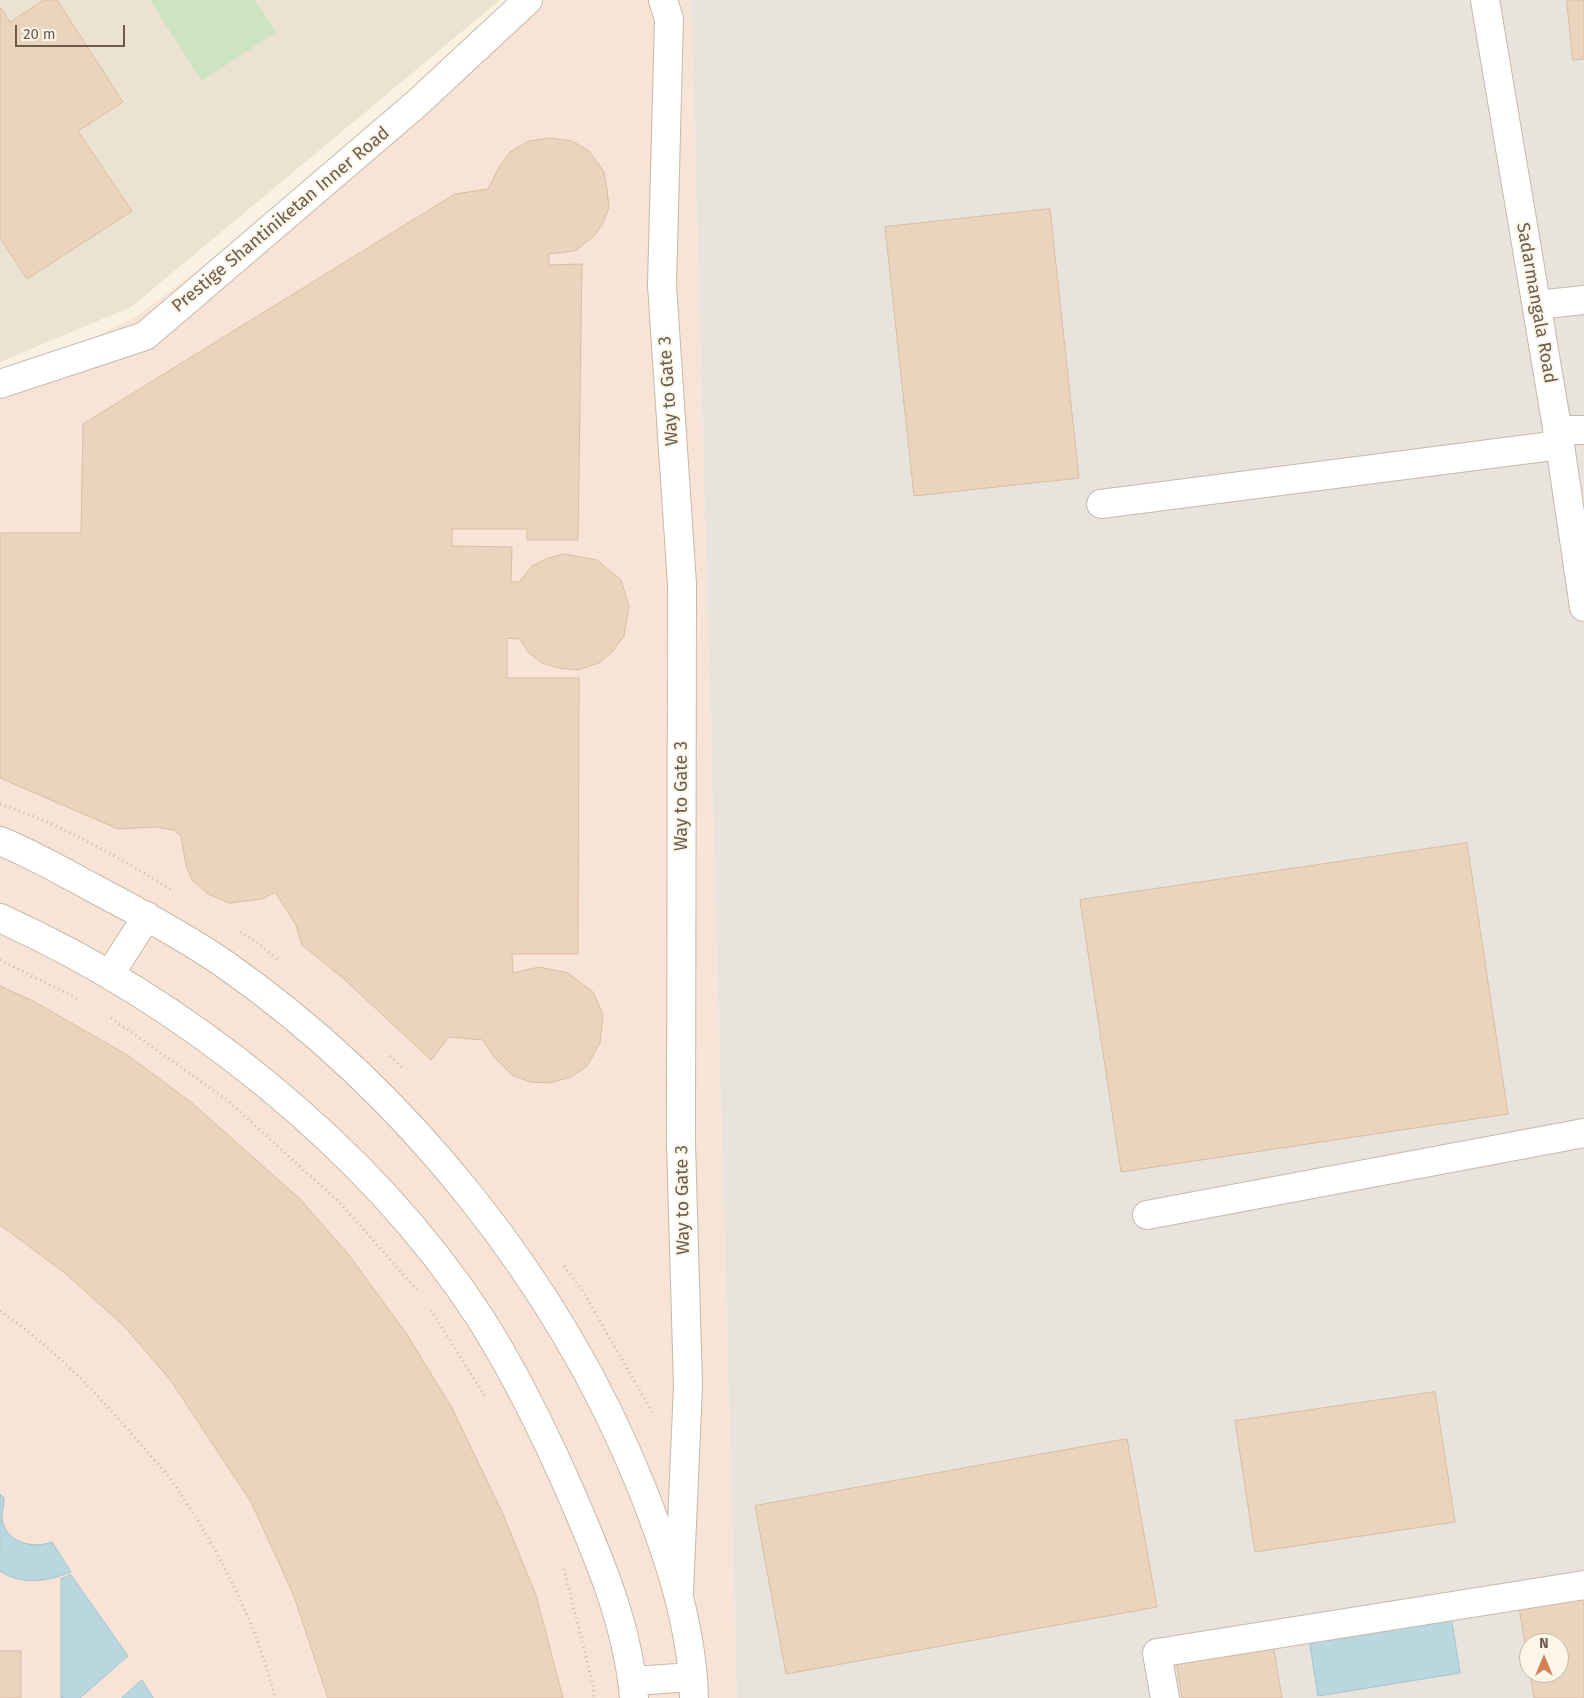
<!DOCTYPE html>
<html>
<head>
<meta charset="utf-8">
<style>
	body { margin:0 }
	#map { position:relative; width:1584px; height:1698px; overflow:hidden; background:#f9f2e2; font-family:"Fira Sans",sans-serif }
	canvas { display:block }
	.north { position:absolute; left:1519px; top:1633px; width:50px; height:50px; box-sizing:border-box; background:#fcf6e8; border:1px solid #c3b8aa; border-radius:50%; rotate:0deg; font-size:14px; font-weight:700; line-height:20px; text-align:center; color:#6d5b4c }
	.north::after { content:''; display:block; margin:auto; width:18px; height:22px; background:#d57f55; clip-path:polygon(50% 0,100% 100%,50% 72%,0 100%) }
	.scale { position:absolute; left:15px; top:25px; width:110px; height:22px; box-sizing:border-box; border:2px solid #6d5b4c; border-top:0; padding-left:6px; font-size:15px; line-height:18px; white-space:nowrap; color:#6d5b4c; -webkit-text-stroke:4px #fcf6e8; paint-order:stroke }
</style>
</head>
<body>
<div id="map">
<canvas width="1584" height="1698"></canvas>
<div class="north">N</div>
<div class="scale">20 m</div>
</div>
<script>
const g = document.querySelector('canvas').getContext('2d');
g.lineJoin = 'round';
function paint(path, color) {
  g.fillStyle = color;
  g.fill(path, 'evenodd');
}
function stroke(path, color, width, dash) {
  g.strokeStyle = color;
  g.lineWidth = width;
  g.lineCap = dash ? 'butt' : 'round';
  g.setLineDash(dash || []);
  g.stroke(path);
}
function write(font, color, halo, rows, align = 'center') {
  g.font = font + ' "Fira Sans",sans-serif';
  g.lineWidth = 4;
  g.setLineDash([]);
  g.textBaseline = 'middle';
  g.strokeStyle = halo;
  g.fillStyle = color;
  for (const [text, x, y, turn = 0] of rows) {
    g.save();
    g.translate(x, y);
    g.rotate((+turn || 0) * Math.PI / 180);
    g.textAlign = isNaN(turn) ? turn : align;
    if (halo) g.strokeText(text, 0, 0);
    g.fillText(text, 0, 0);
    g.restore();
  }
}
paint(new Path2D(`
	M0,0h500l-369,307 -131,55z`), '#ece2d0');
paint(new Path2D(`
	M525,0h166l46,1698h-737v-1311l140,-73 275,-209z`), '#f8e4d7');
paint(new Path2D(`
	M691,0h893v1698h-847zM1529,1643h30v30h-30z`), '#e8e4dd');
paint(new Path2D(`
	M150,0h105l21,32 -74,49z`), '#cde4c3');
const water = new Path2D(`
	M0,1494l4,4c0,6 -2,14 -2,20 3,25 31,31 50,24l19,30c-22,9 -50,14 -71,-1z
	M71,1575l57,81 -48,42h-19v-119z
	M1451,1616l9,57 -142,23 -9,-57z
	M142,1680l11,18h-31z`);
paint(water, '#bad6df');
stroke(water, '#a1c4d0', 1);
const building = new Path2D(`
	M44,0h13l66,102 -45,29 54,80 -105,68 -27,-41v-231l10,15z
	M1567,0h17v59l-11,1z
	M551,138l21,3 17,10 15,21 3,17 2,19 -7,17 -8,11 -19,15 -26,3v11l33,-1 -4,276h-51v-11h-75v17l60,1 -1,35h8l13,-16 16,-8 16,-4 33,6 24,20 8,26 -5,30 -11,15 -14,12 -21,7 -19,-2 -17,-5 -14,-11 -8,-13 -13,-1v40h72l-1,276h-66l1,19 26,-6 29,6 25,19 10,22 -3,29 -13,23 -16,11 -21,6 -20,-1 -18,-7 -18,-18 -11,-17 -34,-3 -18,23 -87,-81 -42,-34 -6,-20 -21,-33 -13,7 -33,4 -21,-9 -16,-14 -6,-15 -5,-29 -7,-6 -19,-3 -37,2 -118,-51v-245h81l2,-109 372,-230 33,-5 10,-20 12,-17 19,-11z
	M1050,209l29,269 -165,18 -29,-269z
	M1467,843l41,271 -387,58 -41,-272z
	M0,986l33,15 96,55 63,47 108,96 49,56 57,78 46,75 50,104 34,83 27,103h-235l-34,-102 -43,-94 -80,-121 -46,-54 -59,-53 -66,-49z
	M1435,1392l20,130 -200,30 -20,-131z
	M1127,1439l30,168 -371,67 -31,-168z
	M1584,1596v102h-50l-4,-25h29v-30h-30v24l-10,-60z
	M1273,1643l9,55h-100l-6,-38z
	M0,1651h21v47h-21z`);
paint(building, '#ebd4bd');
stroke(building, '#dbbda0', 1);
const minor = new Path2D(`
	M663,0l6,19 -7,266 20,299 -1,560 7,242 -9,206
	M1485,0l75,445 24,162
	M1537,305l47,-5
	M0,384l145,-48 270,-231 113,-105
	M1557,430h27
	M1101,504l459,-59
	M0,841c32,13 62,30 93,47 44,23 89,47 130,75 182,127 335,317 418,523 27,68 51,138 53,212
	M0,918c184,83 368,229 479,398 37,58 67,120 94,182 28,65 55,129 61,200
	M110,974l37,-58
	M1147,1215l437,-82
	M632,1681l61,-4
	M1165,1698l-8,-45 427,-68`);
stroke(minor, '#c6b9a8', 30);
stroke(new Path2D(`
	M0,804c63,21 117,52 173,87
	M240,932l17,10 22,19
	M0,960l80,40
	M111,1018l115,81 115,105 76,86
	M390,1056l12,12
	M564,1266l20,27 68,119
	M431,1310l55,88
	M0,1311c54,37 100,85 142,135 12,14 26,28 36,44 42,63 79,134 97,208
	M564,1569l29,116 1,13`), '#cfb8a1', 3, [1, 4]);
stroke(minor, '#fff', 28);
write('18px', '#6d5b4c', '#fcf6e8', [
	["Prestige Shantiniketan Inner Road",281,220,-40],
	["Sadarmangala Road",1536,303,80],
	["Way to Gate 3",669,391,-94],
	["Way to Gate 3",682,796,-90],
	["Way to Gate 3",683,1200,-91]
]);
</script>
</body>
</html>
